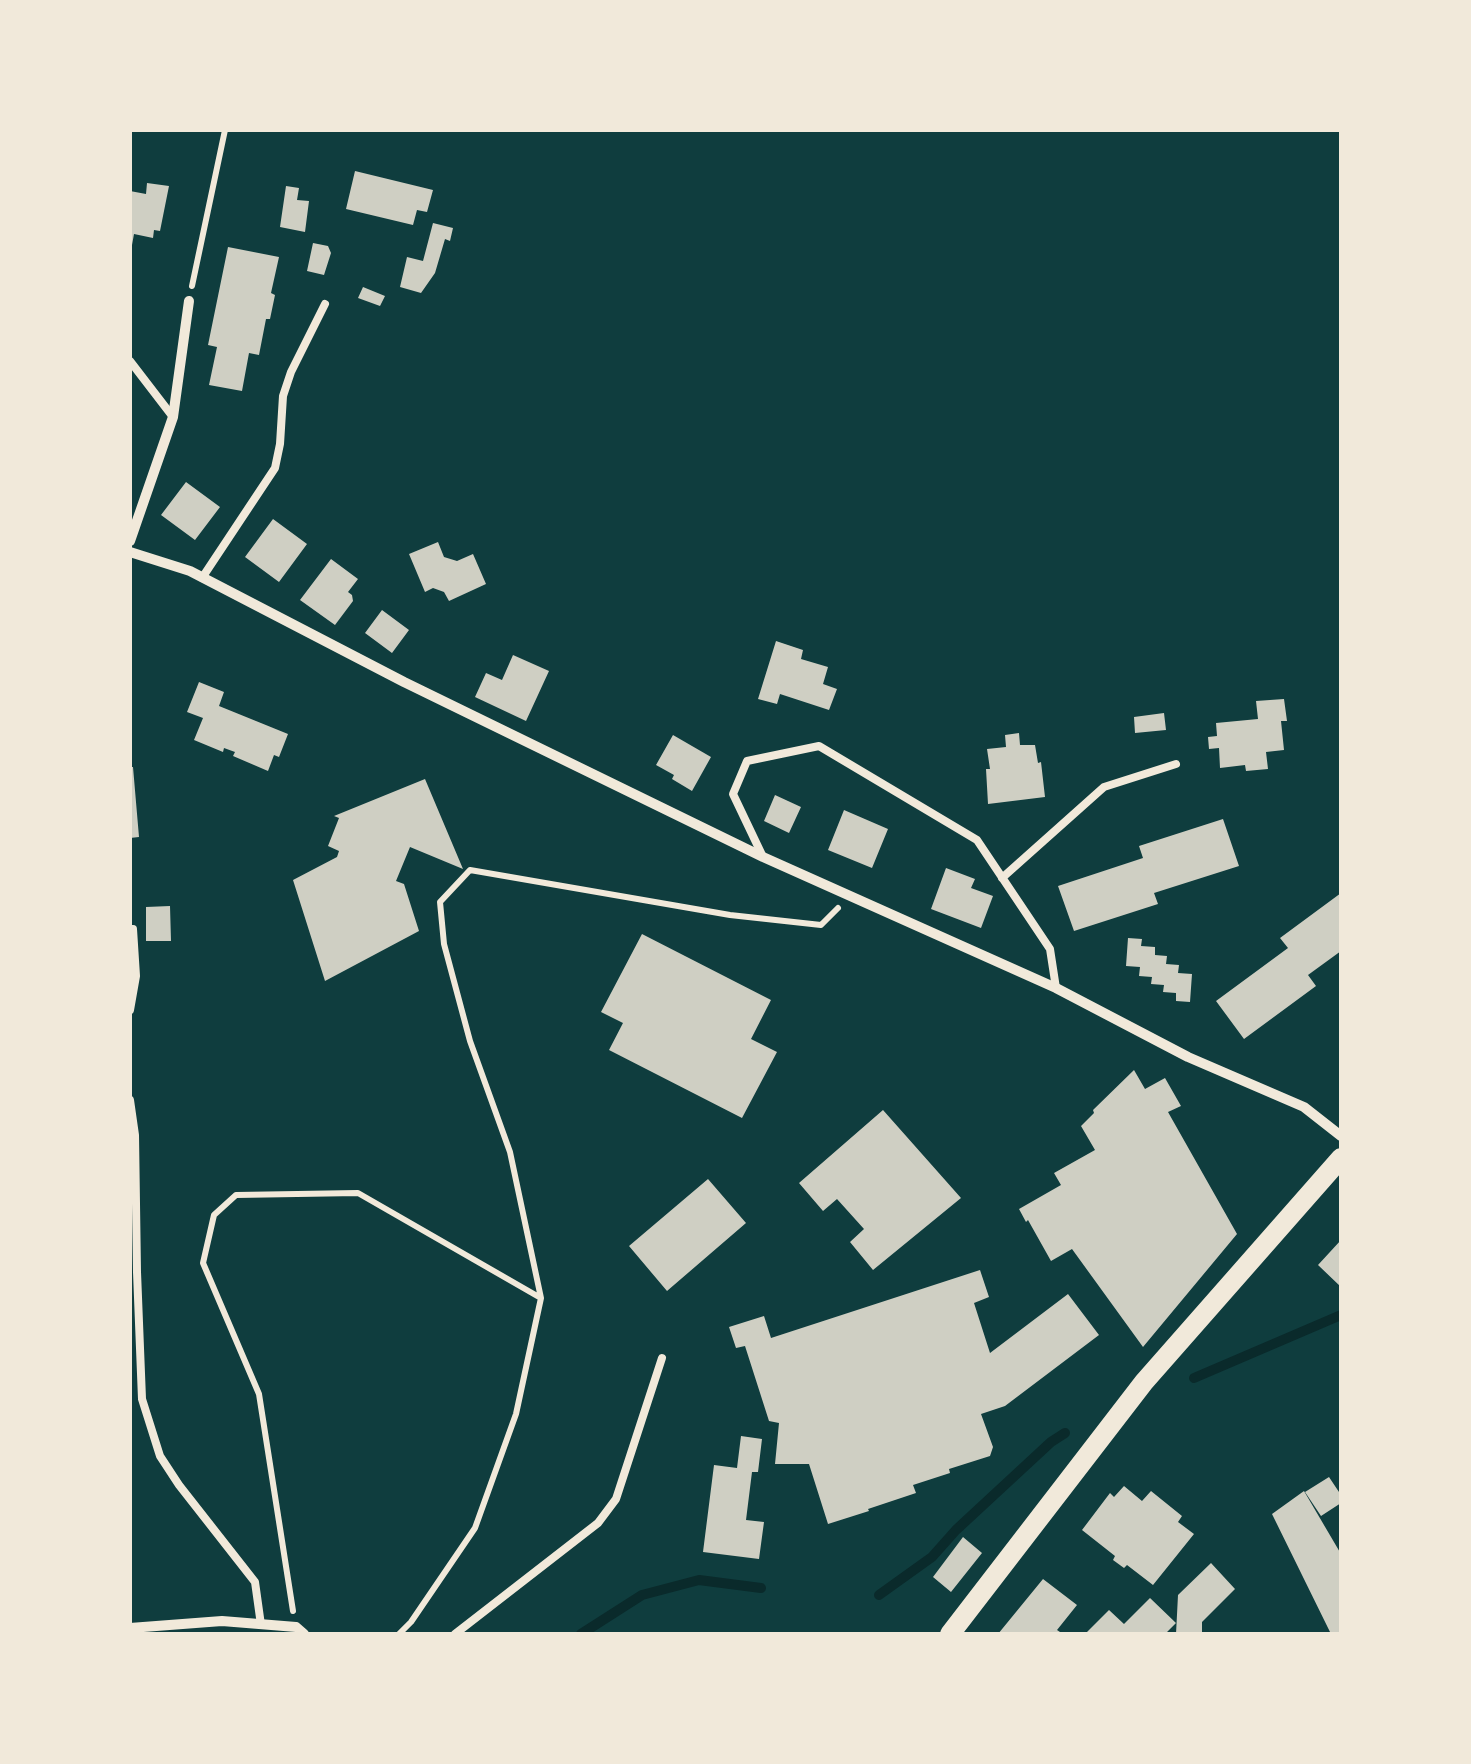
<!DOCTYPE html>
<html>
<head>
<meta charset="utf-8">
<style>
	body { margin:0 }
	#map { position:relative; width:1471px; height:1764px; overflow:hidden; background:#0f3d3e; font-family:"Fira Sans",sans-serif }
	canvas { display:block }
	.frame { position:absolute; inset:0; border:132px solid #f1e9da; pointer-events:none }
</style>
</head>
<body>
<div id="map">
<canvas width="1471" height="1764"></canvas>
<div class="frame"></div>
</div>
<script>
const g = document.querySelector('canvas').getContext('2d');
g.lineJoin = 'round';
function stroke(path, color, width, dash) {
  g.strokeStyle = color;
  g.lineWidth = width;
  g.lineCap = dash ? 'butt' : 'round';
  g.setLineDash(dash || []);
  g.stroke(path);
}
function paint(path, color) {
  g.fillStyle = color;
  g.fill(path, 'evenodd');
}
stroke(new Path2D(`
	M1194,1378l147,-63
	M879,1595l53,-38 24,-27 95,-88 14,-9
	M581,1634l61,-39 57,-15 62,8`), '#0a2a2b', 10);
paint(new Path2D(`
	M355,171l78,19 -6,22 -10,-2 -4,15 -67,-16z
	M147,183l22,3 -9,45 -6,-1 -1,8 -19,-4 -2,11h-2v-54l16,3z
	M286,186l13,2 -2,12 12,1 -4,31 -25,-5z
	M433,223l20,5 -3,13 -5,-2 -10,34 -14,20 -21,-6 7,-30 16,4z
	M313,243l15,3 3,7 -7,22 -17,-4z
	M228,247l51,10 -8,36 4,2 -5,24h-4l-7,36 -10,-2 -7,38 -33,-6 8,-38 -9,-2z
	M363,287l22,9 -5,10 -22,-8z
	M186,482l34,25 -25,33 -34,-25z
	M273,519l34,25 -28,38 -34,-25z
	M438,542l6,15 13,4 16,-7 13,30 -37,17 -5,-9 -11,-4 -8,4 -16,-38z
	M331,559l27,20 -10,13 4,3 1,6 -18,24 -35,-25z
	M382,610l27,20 -17,23 -27,-20z
	M776,641l27,9 -2,9 27,8 -5,17 14,5 -8,21 -49,-16 -3,10 -19,-5z
	M513,655l36,16 -23,50 -51,-24 11,-24 16,7z
	M199,682l25,10 -5,14 69,28 -9,23 -5,-2 -6,16 -35,-15 2,-4 -11,-4 -1,4 -29,-12 9,-22 -16,-6z
	M1284,699l3,22h-6l3,29 -18,2 2,17 -22,2 -1,-6 -25,3 -1,-20 -10,1 -1,-12 9,-1 -1,-13 42,-4 -2,-18z
	M1164,713l2,17 -31,3 -1,-16z
	M1019,733l1,12h15l3,18 3,-1 4,35 -57,7 -2,-35h4l-3,-20 19,-2 -1,-12z
	M673,735l38,22 -19,34 -20,-12 2,-4 -18,-10z
	M130,767h3l6,70 -9,1z
	M425,779l38,90 -53,-22 -14,34 8,3 15,47 -94,50 -32,-101 44,-23 2,-6 -11,-5 11,-28 -5,-2z
	M775,795l26,12 -12,26 -25,-12z
	M844,810l44,19 -16,39 -44,-18z
	M1223,819l16,47 -85,27 4,11 -84,27 -16,-45 85,-28 -4,-12z
	M946,868l29,11 -4,9 22,8 -12,32 -50,-19z
	M1341,893v58l-33,24 8,11 -72,53 -28,-38 72,-53 -8,-10z
	M170,906l1,35h-25v-34z
	M642,934l129,66 -20,39 26,13 -35,66 -133,-68 14,-27 -22,-11z
	M1128,938l14,1 -1,7 14,1v8l12,1 -1,8 13,1 -1,8 14,1 -2,28 -14,-1v-8l-13,-1 1,-7 -13,-1 1,-7 -13,-1 1,-9 -14,-1z
	M1134,1070l11,19 20,-11 16,28 -13,6 69,122 -94,113 -71,-98 -21,12 -23,-41 -2,2 -7,-13 42,-24 -7,-12 41,-23 -14,-24 13,-13 -1,-3z
	M883,1110l78,88 -88,72 -23,-28 14,-13 -27,-30 -14,12 -24,-28z
	M708,1179l38,44 -79,68 -38,-45z
	M1341,1240v47l-23,-22z
	M980,1270l9,27 -15,6 16,50 78,-59 31,41 -94,71 -24,8 12,33 -3,9 -41,13 1,4 -37,12 3,8 -48,16 1,2 -41,13 -19,-60h-34l4,-41 -10,-2 -24,-75 -9,2 -7,-21 35,-11 7,22z
	M741,1436l21,3 -4,33h-6l-6,48 18,2 -5,37 -56,-7 11,-87 23,3z
	M1329,1477l12,18v8l-20,13 -16,-24z
	M1124,1486l18,15 9,-10 31,25 -4,6 16,12 -41,51 -26,-20 -3,3 -11,-8 2,-4 -33,-26 28,-37 4,4z
	M1304,1491l37,63v80h-10l-59,-120z
	M963,1537l19,16 -31,39 -18,-15z
	M1211,1563l24,26 -33,33v12h-26l2,-39z
	M1043,1579l34,26 -20,25 6,4h-65z
	M1150,1598l26,25 -11,11h-80l24,-24 15,14z`), '#cfcfc3');
stroke(new Path2D(`
	M192,286l33,-156
	M293,1611l-34,-217 -56,-131 11,-48 22,-20 122,-2 181,104
	M399,1634l12,-12 64,-94 41,-114 25,-116 -31,-146 -40,-111 -26,-97 -4,-42 30,-32 260,45 91,10 17,-17`), '#f1e9da', 6);
stroke(new Path2D(`
	M130,361l43,56
	M202,578l73,-110 5,-24 3,-48 8,-24 34,-68
	M763,857l-30,-63 14,-33 72,-15 158,94 73,109 6,39
	M1002,878l102,-91 72,-23
	M130,1010l6,-34 -3,-47
	M130,1100l5,35 2,137 5,127 18,57 19,29 76,97 6,43
	M455,1634l143,-111 18,-24 46,-141`), '#f1e9da', 8);
stroke(new Path2D(`
	M130,541l43,-124 16,-116
	M130,552l60,19 214,111 359,175 293,131 132,69 116,50 37,29
	M130,1628l92,-7 74,6 8,7`), '#f1e9da', 10);
stroke(new Path2D(`
	M950,1634l194,-252 197,-224`), '#f1e9da', 20);
</script>
</body>
</html>
